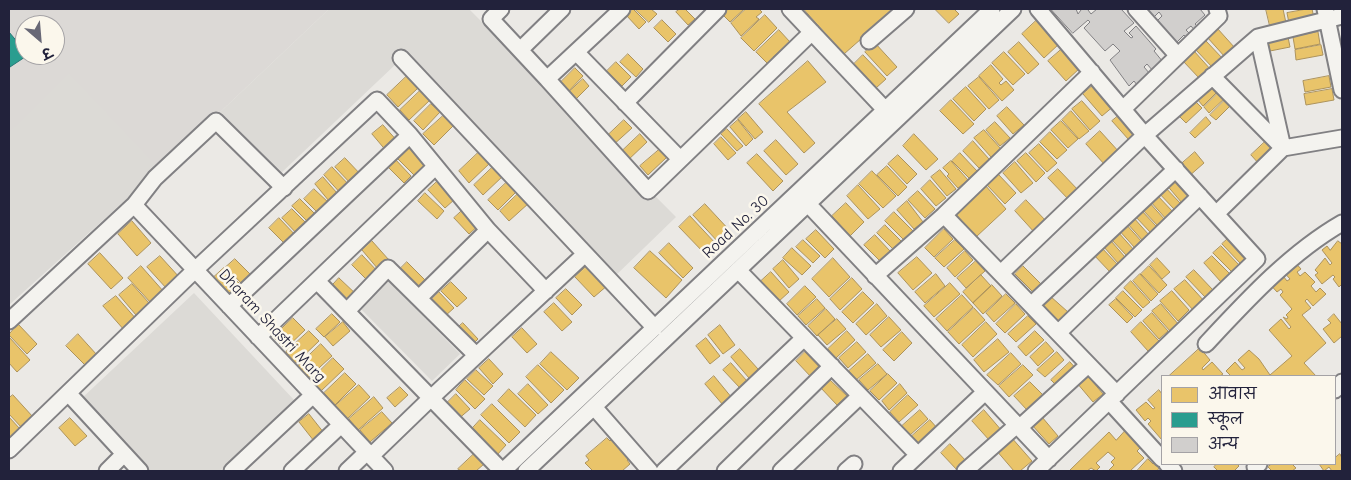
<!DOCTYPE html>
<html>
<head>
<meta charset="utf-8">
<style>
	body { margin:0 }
	#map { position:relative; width:1351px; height:480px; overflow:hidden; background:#ebe9e5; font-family:"Comic Neue","Playpen Sans Deva",sans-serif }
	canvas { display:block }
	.frame { position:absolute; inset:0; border:10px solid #22223b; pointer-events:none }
	.legend { position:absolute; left:1161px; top:375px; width:175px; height:90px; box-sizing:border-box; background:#fbf7ec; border:1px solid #a4a2a5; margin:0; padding:6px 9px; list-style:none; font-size:15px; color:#22223b }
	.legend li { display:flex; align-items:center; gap:10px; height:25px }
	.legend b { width:25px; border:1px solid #a4a2a5 }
	.north { position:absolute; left:15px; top:15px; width:50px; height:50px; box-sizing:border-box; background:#fbf7ec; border:1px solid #a4a2a5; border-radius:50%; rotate:153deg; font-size:14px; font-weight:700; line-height:20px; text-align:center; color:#22223b }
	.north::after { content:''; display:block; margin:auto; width:18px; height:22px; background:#686876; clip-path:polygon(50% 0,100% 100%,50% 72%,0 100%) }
</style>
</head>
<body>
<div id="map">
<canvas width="1351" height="480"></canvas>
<div class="frame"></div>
<ul class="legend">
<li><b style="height:14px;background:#e9c46a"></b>आवास</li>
<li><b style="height:14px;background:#2a9d8f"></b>स्कूल</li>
<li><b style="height:14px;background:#d1cfcd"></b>अन्य</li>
</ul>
<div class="north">उ</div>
</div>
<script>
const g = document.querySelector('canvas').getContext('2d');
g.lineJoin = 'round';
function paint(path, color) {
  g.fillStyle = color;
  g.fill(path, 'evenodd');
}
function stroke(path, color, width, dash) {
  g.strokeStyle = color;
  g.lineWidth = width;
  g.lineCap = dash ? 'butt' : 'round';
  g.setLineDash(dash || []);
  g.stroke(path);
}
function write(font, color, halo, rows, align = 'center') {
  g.font = font + ' "Comic Neue",sans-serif';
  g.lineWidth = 5;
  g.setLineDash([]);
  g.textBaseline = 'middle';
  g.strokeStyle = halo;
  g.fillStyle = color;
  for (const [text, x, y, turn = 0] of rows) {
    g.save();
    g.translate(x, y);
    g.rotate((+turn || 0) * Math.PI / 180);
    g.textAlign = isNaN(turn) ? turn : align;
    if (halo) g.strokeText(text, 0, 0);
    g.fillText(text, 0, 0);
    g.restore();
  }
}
paint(new Path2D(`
	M9,9h320l-169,160 -151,-37zM25,25h30v30h-30z`), '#dcd9d6');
paint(new Path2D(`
	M329,9h140l207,208 -64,62 -215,-216 -118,112 -63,-59z
	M69,73l91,96 -151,136v-173z
	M386,279l74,75 -28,27 -74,-75z
	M194,293l101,108 -75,70h-71l-68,-72z`), '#dcdad6');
const homes = new Path2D(`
	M633,9l13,13 -7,7 -13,-14z
	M635,9h16l6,5 -8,8z
	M680,9h5l10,10 -7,6 -12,-13z
	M720,9h24l-14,13 -12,-12z
	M746,9h13l3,3 -6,5 3,2 -18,17 -10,-13z
	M804,9h91l-51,45z
	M935,9h19l5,5 -10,9z
	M1266,9h17l3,14 -16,3z
	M1307,9h5l2,9 -25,5 -2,-10z
	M765,15l12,13 -23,23 -13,-13z
	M662,20l14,14 -8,8 -14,-14z
	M1037,20l22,24 -15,14 -22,-24z
	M1217,28l18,20 -10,9 -18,-20z
	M779,30l11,12 -17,15 2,2 -6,6 -13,-13z
	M1318,32l2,12 -25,5 -2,-12z
	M1288,37l2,10 -20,4 -2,-10z
	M1206,41l17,18 -10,9 -17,-18z
	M1019,42l20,22 -11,10 -20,-22z
	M875,43l22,24 -10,9 -22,-24z
	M1321,45l2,10 -27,5 -1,-10z
	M1062,49l18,19 -14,13 -18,-20z
	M1194,51l17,19 -11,9 -17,-18z
	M1004,52l21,22 -12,11 -21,-22z
	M628,54l15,15 -7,8 -16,-15z
	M863,55l23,24 -10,9 -22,-24z
	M808,61l18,21 -39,30 28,31 -11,10 -45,-49z
	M616,62l15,15 -9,9 -15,-15z
	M991,65l12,14 -4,4 2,2 5,-4 8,9 -12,11 -23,-25z
	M575,68l8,8 -17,18 -9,-8z
	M407,76l11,12 -20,19 -11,-12z
	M1329,76l2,11 -26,5 -2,-11z
	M979,77l20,23 -10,9 -21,-23z
	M583,79l6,7 -15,15 -7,-7z
	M1096,83l19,22 -13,11 -19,-22z
	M1214,84l5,6 -16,16 -5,-6z
	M966,87l20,22 -12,12 -21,-22z
	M1332,89l2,11 -28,5 -2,-11z
	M421,90l9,10 -21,20 -9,-10z
	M1221,90l6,6 -18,17 -5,-6z
	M1228,97l5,6 -17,17 -6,-5z
	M951,100l23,24 -11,10 -23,-23z
	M1082,101l18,20 -10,9 -18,-21z
	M1196,102l6,6 -16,15 -6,-6z
	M431,104l9,8 -17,18 -9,-9z
	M1007,107l17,18 -11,9 -16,-18z
	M1071,111l18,20 -10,8 -17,-19z
	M746,112l17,20 -8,7 -17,-20z
	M1122,113l17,19 -10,8 -17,-19z
	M443,116l10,10 -19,19 -11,-11z
	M1206,117l5,6 -16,15 -5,-5z
	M624,120l8,8 -20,18 -7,-8z
	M738,120l15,19 -7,7 -16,-19z
	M1061,121l17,18 -10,9 -17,-18z
	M995,122l15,16 -10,8 -14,-16z
	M383,125l16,18 -11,10 -16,-19z
	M727,129l16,17 -6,5 -16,-17z
	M984,130l17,19 -10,8 -17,-19z
	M1100,131l20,22 -15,12 -19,-21z
	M1050,132l17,18 -10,9 -17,-17z
	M640,134l7,8 -21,20 -7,-8z
	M914,134l24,25 -12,11 -23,-24z
	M721,137l15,16 -8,7 -14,-16z
	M776,140l22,24 -12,11 -22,-24z
	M1267,140l9,10 -16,15 -9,-10z
	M973,141l16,18 -10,9 -16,-17z
	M1039,144l18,19 -10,9 -18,-19z
	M408,147l18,19 -11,10 -18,-18z
	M660,149l7,8 -19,18 -8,-9z
	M479,152l11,11 -21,20 -10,-12z
	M1195,152l9,11 -16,14 -9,-11z
	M960,153l17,18 -8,7 -17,-17z
	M1026,153l19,20 -9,9 -19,-21z
	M757,154l26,27 -10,10 -26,-28z
	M898,155l19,19 -10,10 -19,-20z
	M345,158l18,19 -10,9 -18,-19z
	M394,158l17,18 -7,7 -17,-17z
	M951,161l17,19 -10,8 -11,-12 2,-2 -6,-6z
	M1015,162l18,21 -12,10 -18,-20z
	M495,165l9,10 -21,20 -9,-10z
	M887,166l20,21 -9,9 -21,-21z
	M332,167l20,21 -9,8 -19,-21z
	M1058,169l22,23 -10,9 -22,-23z
	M940,170l16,19 -9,7 -16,-19z
	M872,171l24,25 -13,12 -24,-24z
	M998,174l18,19 -11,11 -18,-19z
	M1176,174l17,20 -11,9 -17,-20z
	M323,177l14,16 -8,8 -14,-17z
	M439,180l16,19 -10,9 -17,-18z
	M930,180l16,18 -10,8 -15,-17z
	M507,182l9,10 -18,18 -10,-10z
	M858,185l22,24 -12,10 -21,-23z
	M985,185l21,24 -30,28 -21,-24z
	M1163,185l17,18 -6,6 -17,-18z
	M314,189l15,14 -10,11 -15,-15z
	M918,191l17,18 -10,9 -17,-18z
	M425,193l19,18 -7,8 -19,-18z
	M519,193l10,10 -20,18 -9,-10z
	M1157,195l17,18 -7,7 -17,-19z
	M300,199l15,15 -8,7 -15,-15z
	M1026,200l21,22 -12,11 -20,-22z
	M907,201l16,21 -9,7 -17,-19z
	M1148,201l17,19 -7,6 -17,-18z
	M846,203l18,19 -14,14 -18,-20z
	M705,204l27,29 -12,11 -27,-29z
	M292,209l17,17 -10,10 -17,-18z
	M464,209l15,16 -10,9 -15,-16z
	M1140,209l17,18 -6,6 -17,-18z
	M894,212l20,20 -9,9 -20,-20z
	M690,216l27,29 -11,10 -27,-28z
	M1133,217l16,18 -6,6 -16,-18z
	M279,218l20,21 -10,9 -20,-20z
	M132,221l19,22 -14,13 -19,-22z
	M1124,222l18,20 -7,6 -18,-20z
	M885,225l16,16 -8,8 -16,-16z
	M944,229l9,10 -19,18 -9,-9z
	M816,230l18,19 -9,9 -19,-19z
	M1118,232l16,18 -7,6 -16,-17z
	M875,235l15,16 -10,10 -16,-16z
	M1231,236l18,19 -9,8 -18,-19z
	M803,240l17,16 -7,7 -17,-16z
	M955,240l9,9 -20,18 -9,-9z
	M372,241l17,19 -11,9 -16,-19z
	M1111,241l14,16 -7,6 -14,-16z
	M1338,241l4,3v40l-3,3 -6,-8 2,-2 -2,-2 -11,9 -7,-9 3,-2 -3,-3 10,-12 5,7 2,-2 -10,-13 5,-4 3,4z
	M669,243l24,25 -10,10 -24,-25z
	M1100,246l19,20 -8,7 -19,-20z
	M1221,246l18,19 -7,7 -19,-19z
	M792,248l19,18 -9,9 -19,-17z
	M650,251l32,29 -16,18 -32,-30z
	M965,251l8,9 -18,17 -8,-9z
	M100,253l23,25 -12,11 -23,-25z
	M362,255l18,19 -10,9 -18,-18z
	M160,256l20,22 -13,11 -20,-22z
	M1212,256l18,18 -9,8 -17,-19z
	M917,257l15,16 -19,17 -15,-17z
	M833,258l17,19 -21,20 -17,-18z
	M1157,258l13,14 -8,7 -12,-14z
	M235,259l17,17 -9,9 -17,-18z
	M783,260l16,19 -10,9 -16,-19z
	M1293,260l8,9 -4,3 3,4 5,-4 10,10 -4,4 5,6 4,-4 6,6 -13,12 -6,-7 -2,2 6,7 -9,7 24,28 -22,20 12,13h-85l-5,-5 9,-9 7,8 3,-2 -7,-8 11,-10 10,9 11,16 22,-19 -23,-26 12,-11 8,10 2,-2 -8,-10 4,2 1,-2 -2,-2 6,-6 -12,-14 3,-3 -2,-3 -4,3 -9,-10 12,-10 7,9 3,-2 -8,-9z
	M976,261l9,10 -19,17 -9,-10z
	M407,262l18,18 -8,9 -19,-18z
	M589,264l19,21 -14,12 -19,-20z
	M141,266l23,26 -13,11 -23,-25z
	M1023,266l19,19 -8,8 -19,-19z
	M1149,266l18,19 -8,8 -18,-19z
	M224,268l19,19 -10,10 -19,-20z
	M1194,270l19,20 -8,7 -19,-20z
	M771,272l18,20 -11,10 -18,-20z
	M936,274l9,12 -20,17 -10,-11z
	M1140,274l18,20 -7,7 -18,-20z
	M981,275l10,11 -18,17 -10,-11z
	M339,278l19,18 -9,10 -19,-18z
	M852,278l10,11 -22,21 -10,-11z
	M1185,280l20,22 -11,9 -20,-22z
	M1131,281l19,21 -7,6 -19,-20z
	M451,282l16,16 -10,9 -16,-16z
	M950,283l10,11 -26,23 -10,-11z
	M132,284l17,19 -13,12 -17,-20z
	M992,285l10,11 -19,18 -10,-11z
	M805,286l11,11 -19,18 -10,-11z
	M566,289l16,16 -10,10 -16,-17z
	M1123,291l19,19 -7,7 -19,-19z
	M1172,291l17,19 -11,11 -18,-20z
	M439,292l15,16 -9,8 -15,-15z
	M863,292l11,11 -21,20 -11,-11z
	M1006,294l9,9 -21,19 -8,-9z
	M962,295l11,12 -26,24 -11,-12z
	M116,296l21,24 -12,11 -22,-25z
	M1050,296l18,16 -9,10 -18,-17z
	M817,299l8,9 -19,17 -8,-9z
	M1116,299l17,18 -6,6 -18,-18z
	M554,303l18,19 -10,9 -18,-19z
	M877,304l10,12 -21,19 -10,-11z
	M1016,304l9,10 -20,19 -9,-9z
	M1161,304l18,21 -8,7 -19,-21z
	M974,308l11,12 -26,24 -11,-12z
	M826,309l9,10 -18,17 -9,-10z
	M1152,313l16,18 -9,8 -16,-18z
	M332,314l8,8 -16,15 -8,-8z
	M1334,314l8,10v12l-8,7 -11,-14 8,-6 -3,-3z
	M1028,316l8,8 -20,18 -8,-8z
	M889,317l12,13 -20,17 -11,-12z
	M293,318l12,12 -20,19 -12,-12z
	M837,319l9,10 -19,16 -9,-10z
	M343,322l7,9 -17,15 -8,-9z
	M986,322l11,12 -24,23 -11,-12z
	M1141,322l18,19 -11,10 -17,-19z
	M463,323l15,16 -8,8 -15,-17z
	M18,324l19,20 -10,10 -18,-19z
	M720,325l15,20 -12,9 -15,-19z
	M522,328l15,16 -10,9 -15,-16z
	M309,331l10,10 -23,22 -10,-11z
	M847,331l8,9 -19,18 -8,-9z
	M1035,331l9,9 -18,16 -8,-9z
	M902,332l10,11 -18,18 -11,-11z
	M78,334l19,21 -11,11 -20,-20z
	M9,337l21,23 -13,12 -8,-9z
	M706,338l14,18 -10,8 -14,-18z
	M998,339l11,13 -25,20 -10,-12z
	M857,342l9,10 -18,16 -9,-10z
	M1046,342l8,9 -16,15 -8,-9z
	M321,344l11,12 -24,22 -11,-11z
	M1200,348l10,12 -8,8 1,2 9,-8 11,12 -3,2h-51z
	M740,349l18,20 -9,9 -18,-21z
	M551,352l28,26 -12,12 -27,-26z
	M805,352l16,17 -9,9 -16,-17z
	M1057,352l7,8 -19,17 -8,-7z
	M1011,353l10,11 -23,21 -11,-10z
	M868,354l8,9 -20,17 -7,-9z
	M333,358l11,11 -23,22 -10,-11z
	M489,359l14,15 -10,10 -14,-16z
	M1070,362l8,9 -19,17 -8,-8z
	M731,363l16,18 -7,7 -17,-18z
	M878,364l9,10 -19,16 -9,-10z
	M538,365l26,25 -13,13 -25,-26z
	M1023,365l10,10 -24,22 -10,-11z
	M476,370l17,16 -9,9 -17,-16z
	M345,373l11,11 -21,21 -11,-12z
	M888,374l9,9 -18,17 -9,-9z
	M1087,375l16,19 -10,8 -16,-19z
	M714,376l18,22 -9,7 -18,-21z
	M829,379l18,17 -10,9 -17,-18z
	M465,380l20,19 -10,10 -19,-19z
	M1030,382l13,13 -16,15 -13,-14z
	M528,384l20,21 -10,9 -20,-20z
	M900,384l7,9 -18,17 -7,-9z
	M359,385l11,12 -24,23 -12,-13z
	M400,387l8,8 -13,12 -8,-9z
	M509,389l27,26 -11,12 -27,-26z
	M1159,390l3,4v46l-14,-16 3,-3 -3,-3 -3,3 -9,-11 10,-8 7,7 2,-1 -7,-8z
	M456,394l14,15 -13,11 -13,-14z
	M13,395l20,22 -11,11 -13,-14v-16z
	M908,395l10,10 -19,17 -9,-10z
	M374,397l9,11 -25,22 -9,-11z
	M492,404l28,28 -11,11 -28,-28z
	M920,410l8,9 -18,16 -8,-9z
	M984,410l18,21 -12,10 -18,-20z
	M382,412l10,11 -22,19 -10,-12z
	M309,414l15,19 -10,8 -15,-19z
	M9,417l11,12 -11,10z
	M1042,417l16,19 -9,8 -17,-19z
	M70,418l17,18 -12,10 -16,-18z
	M480,420l26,25 -9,10 -26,-25z
	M930,420l8,9 -18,16 -8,-9z
	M1126,430l16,16 -5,5 7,7 -14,13h-22l6,-6 -3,-3 4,-4 -7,-6 -12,11 4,4 -4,4 -5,-3 -4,3h-18l40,-39 7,8z
	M1011,437l21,24 -12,10h-6l-18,-21z
	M607,438l3,3 3,-3 17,19 -3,3 3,4 -8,7h-29l-8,-8 4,-3 -3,-4z
	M950,444l17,18 -9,9 -17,-18z
	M474,454l10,10 -8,7h-15l-3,-2z
	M1340,454l2,4v13h-10l-3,-4 -5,4 -5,-7h16v-6z
	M1148,459l5,5 4,-3 4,4 -4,6h-18l-1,-1z
	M1217,464h20l2,2 -5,5h-16l-4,-4z
	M1272,464h20l4,4 -4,3h-20l-4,-4z`);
paint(homes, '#e9c46a');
stroke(homes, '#ad935c', 1);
const schools = new Path2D(`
	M9,32l16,19v4h3l-18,12z`);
paint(schools, '#2a9d8f');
stroke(schools, '#287876', 1);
const building = new Path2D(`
	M1051,9h25l2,5 3,-4 -1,-1h10l-2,1 3,4 6,-5h24l13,14 -10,8 7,7 2,-1 -4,-4 7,-7 20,23 -2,2 9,11 -10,9 -6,-7 -3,3 6,7 -13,11 -3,-4 -5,5 -19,-26 10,-9 -7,-7 -8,7 -21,-23 6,-6 -2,-2 -15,13z
	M1144,9h56l5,6 -10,9 5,5 -4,3 -5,-6 -5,4 6,6 -4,4 -4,-5 -8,8 -20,-21 6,-6 -3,-4 -6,6z`);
paint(building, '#d1cfcd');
stroke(building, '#818083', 1);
const minor = new Path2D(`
	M501,9l-10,10 56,60
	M622,9l-75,70 101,112 164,-159
	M790,9l102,108
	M1038,9l110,130 68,75
	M1136,9l42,47
	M1325,9l17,81
	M1258,37l25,111
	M869,41l37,-32
	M520,50l42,-41
	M576,52l104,107
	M401,58l254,270
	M1212,76l71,72
	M625,103l93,-94
	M1123,109l96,-93 -2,-7
	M807,203l242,256
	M134,205l251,266
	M944,215l173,179
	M738,270l180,185 67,-63
	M1001,273l144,-138 113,-98 84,-21
	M875,276l69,-61 148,-143
	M317,281l185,190
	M419,298l69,-68
	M1031,305l145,-136
	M229,306l181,-171
	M347,311l41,-43 88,87
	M9,321l125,-116 21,-27 61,-57 68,67
	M1058,333l142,-137
	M258,337l177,-170
	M1206,344c41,-44 84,-91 136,-121
	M1335,390l7,-8
	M68,393l72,78
	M1109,401l53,58
	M594,407l56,64
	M1019,428l69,-63
	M9,450l186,-180 182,-170 33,35 78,95 58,61
	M371,456l60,-58 154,-144
	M1167,464l7,7
	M1255,467l4,-3
	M107,471l17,-17
	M232,471l81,-76
	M292,471l49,-46
	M347,471l20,-19
	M503,471l489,-462
	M526,471l487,-462
	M664,471l140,-133
	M725,471l107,-105
	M781,471l79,-75
	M846,471l8,-7
	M901,471l17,-16
	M965,471l52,-46
	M1036,471l221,-212 -41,-45 67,-66 59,-10`);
stroke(minor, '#818083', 19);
stroke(minor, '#f4f3ef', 15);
write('16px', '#22223b', '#fbf7ec', [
	["Road No. 30",736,227,-43],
	["Dharam Shastri Marg",272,326,47]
]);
</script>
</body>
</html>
